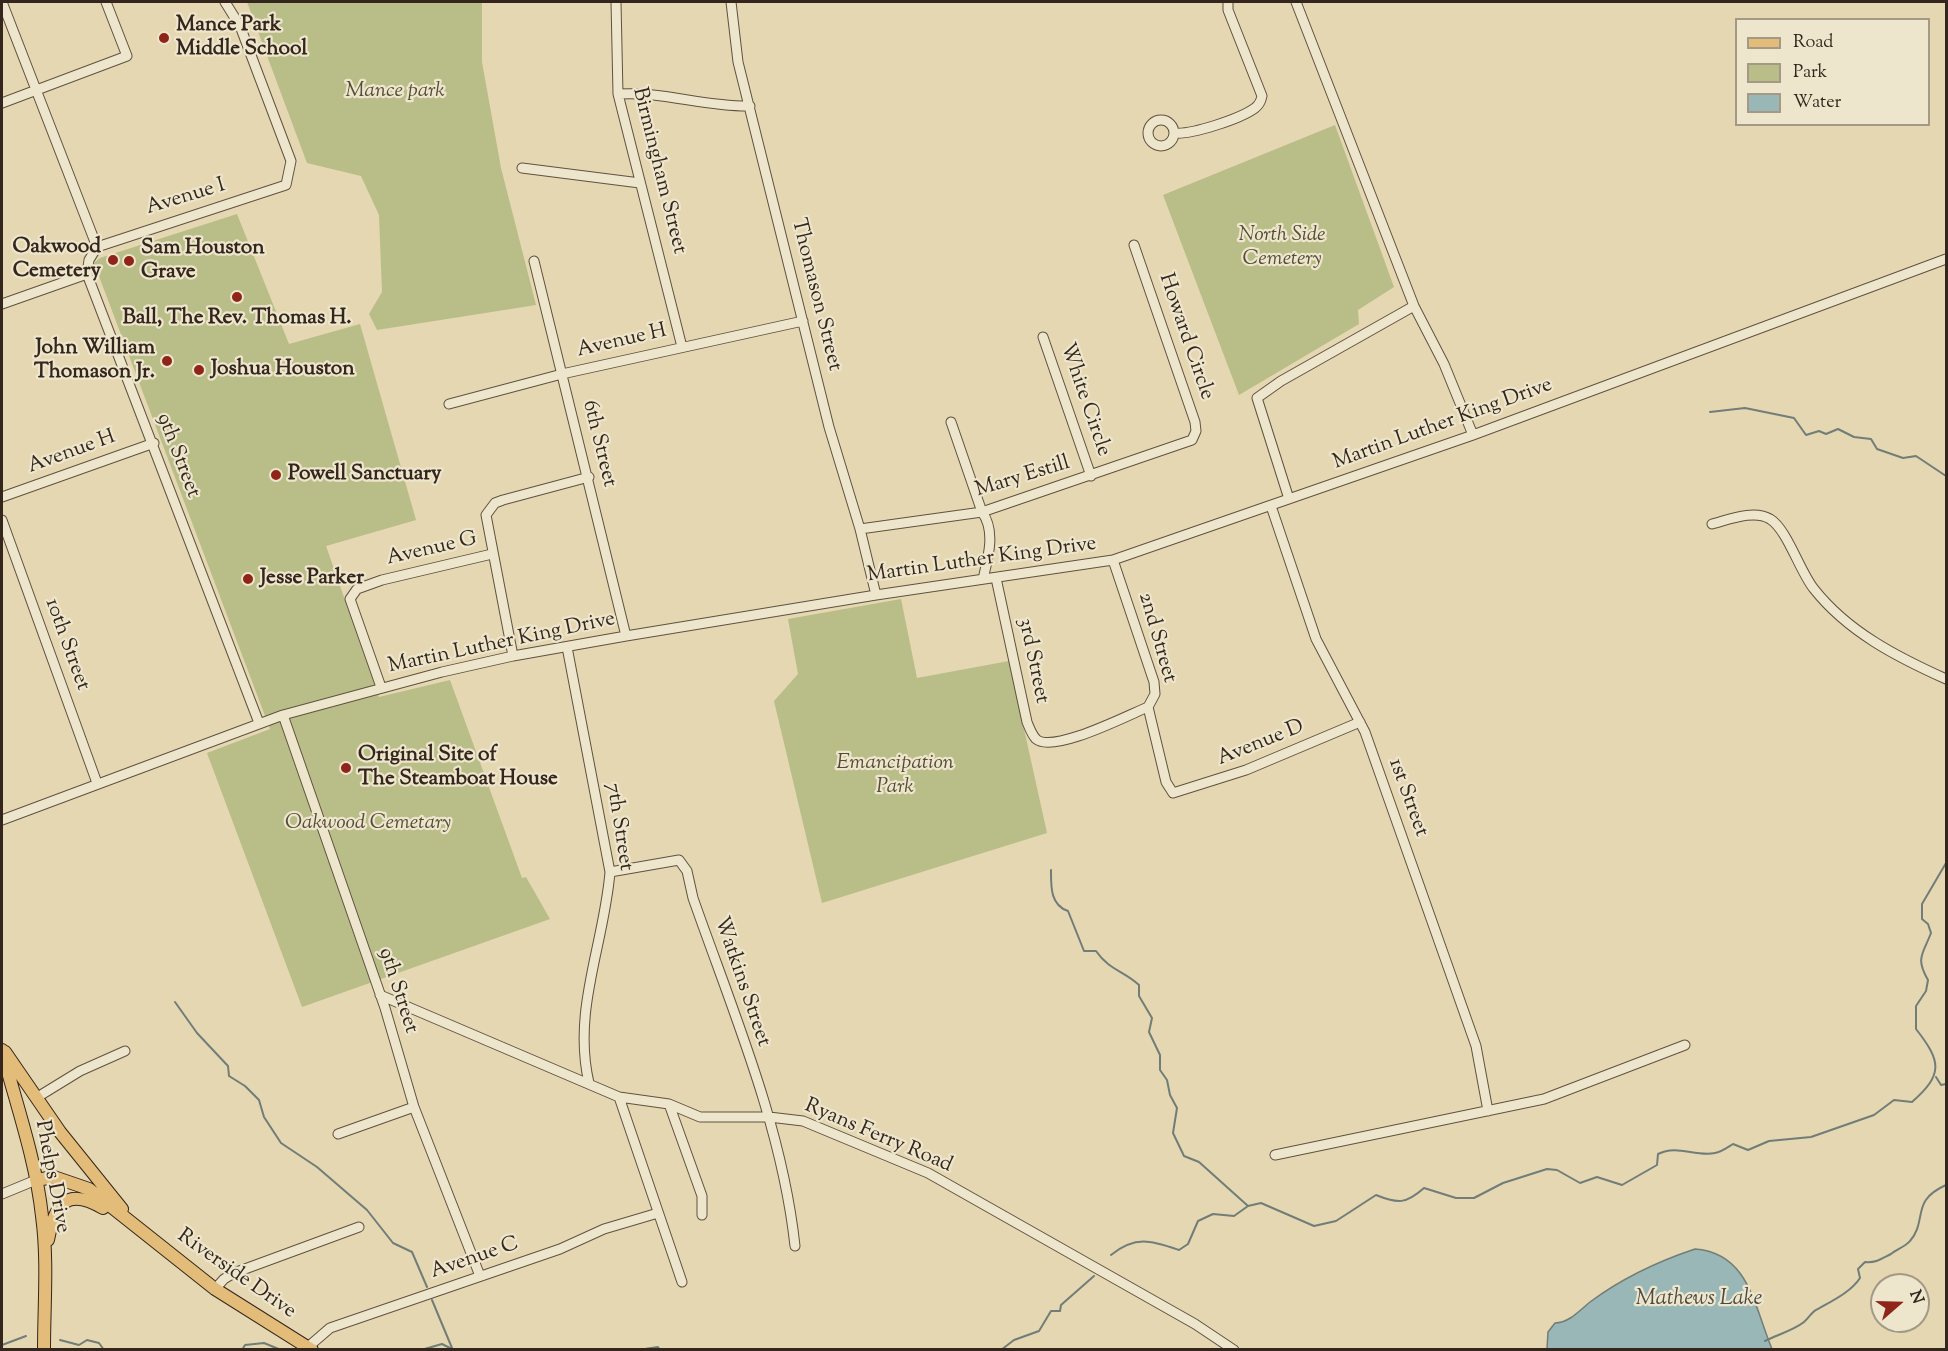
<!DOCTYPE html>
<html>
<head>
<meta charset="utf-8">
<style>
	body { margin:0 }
	#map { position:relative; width:1948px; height:1351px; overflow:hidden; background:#e4d7b1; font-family:"Sorts Mill Goudy",serif }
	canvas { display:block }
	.frame { position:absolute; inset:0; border:3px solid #34261c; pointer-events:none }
	.legend { position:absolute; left:1735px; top:18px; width:195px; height:108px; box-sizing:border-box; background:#ede5cc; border:2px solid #a39986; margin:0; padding:8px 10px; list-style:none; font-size:18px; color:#34261c }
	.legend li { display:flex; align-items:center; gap:12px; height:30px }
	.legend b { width:30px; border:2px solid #a39986 }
	.north { position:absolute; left:1870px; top:1273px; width:60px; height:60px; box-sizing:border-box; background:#ede5cc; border:2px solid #a39986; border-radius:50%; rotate:70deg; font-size:16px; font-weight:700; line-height:24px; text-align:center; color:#34261c }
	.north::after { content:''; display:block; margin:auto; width:21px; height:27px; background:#8f2418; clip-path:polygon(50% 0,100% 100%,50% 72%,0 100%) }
</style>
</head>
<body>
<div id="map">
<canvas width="1948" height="1351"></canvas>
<div class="frame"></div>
<ul class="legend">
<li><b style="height:8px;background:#e2bc78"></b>Road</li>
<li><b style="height:16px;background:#b9bd88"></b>Park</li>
<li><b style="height:16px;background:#99b7b6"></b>Water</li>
</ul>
<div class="north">N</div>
</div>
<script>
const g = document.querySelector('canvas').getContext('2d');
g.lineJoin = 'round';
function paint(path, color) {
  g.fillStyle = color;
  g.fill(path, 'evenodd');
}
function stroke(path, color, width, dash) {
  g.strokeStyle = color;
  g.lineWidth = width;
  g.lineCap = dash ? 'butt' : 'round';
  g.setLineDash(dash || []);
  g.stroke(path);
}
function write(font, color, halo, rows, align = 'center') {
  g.font = font + ' "Sorts Mill Goudy",serif';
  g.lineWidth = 4.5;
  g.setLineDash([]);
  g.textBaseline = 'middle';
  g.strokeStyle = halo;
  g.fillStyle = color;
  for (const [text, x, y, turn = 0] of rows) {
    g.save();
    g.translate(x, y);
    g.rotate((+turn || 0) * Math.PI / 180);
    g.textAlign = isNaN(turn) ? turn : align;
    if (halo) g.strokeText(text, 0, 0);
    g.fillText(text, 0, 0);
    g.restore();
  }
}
paint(new Path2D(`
	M247,2h235v60l19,106 35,137 -159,25 -8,-16 13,-22 -3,-77 -18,-39 -54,-13z
	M1335,125l59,162 -36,23 1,14 -120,71 -76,-200z
	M237,214l52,130 71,-20 56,196 -90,26 53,151 71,-17 72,198 4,-1 24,42 -248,88 -95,-254 63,-24 -176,-466 6,-5z
	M901,599l16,79 92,-17 38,172 -225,70 -48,-202 24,-27 -10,-55z`), '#b9bd88');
const water = new Path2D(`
	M1695,1249c54,4 59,57 77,100h-225l1,-17 7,-9c14,0 25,-13 35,-21 31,-23 69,-41 105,-53z`);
paint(water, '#99b7b6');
stroke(water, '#717d78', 1.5);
stroke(new Path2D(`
	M1710,412l35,-4 49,10 12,17 13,-4 7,3 12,-5 16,8 17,2 6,10 26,9 13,-2 30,20
	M1051,870c0,16 -1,35 17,41l16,40h12c13,19 28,20 43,34v11l13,22 -3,14 11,23v15l7,10 3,15 7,13 -4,25 11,23 15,6 49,44
	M175,1002l22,31 31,33 1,10 16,10 14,14 5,17 17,26 36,24 50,43 26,33 19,9 15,35
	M1936,1077l5,8 5,-1
	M1111,1255c25,-20 41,-14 68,-5l9,-6 10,-23 15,-7 21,2 14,-10 13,-3 53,23 22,-5 40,-26c22,9 30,9 48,-7l32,10h18l29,-15 44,-14 10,1 23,13 17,-6 25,8 35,-20 1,-11c19,-10 37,3 57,-1 6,-1 13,-6 18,-9l15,6 21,-9 42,-4 63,-22 20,-15 18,2c32,-28 29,-41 4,-73v-23l10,-15 2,-11c-13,-22 -5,-26 3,-47l-3,-9 -6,-5v-15l24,-41
	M432,1300l20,48
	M60,1340l19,5 8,-5 12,3 5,7
	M1765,1341c12,-6 29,-11 39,-19 5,-4 8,-11 14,-13 14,-8 33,-17 42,-31l-2,-9 7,-7c11,1 16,-3 26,-8 5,-4 15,-8 19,-13 18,-21 0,-40 36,-56
	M2,1345l24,-9
	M242,1350l3,-5 19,-2 17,7
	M421,1350l21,-6 12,6
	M638,1350l20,-3 2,3
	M1001,1350l13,-10 25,-9 12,-20h9l1,-6 33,-29`), '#717d78', 2);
const minor = new Path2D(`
	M2,2l95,245 -8,13 -2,14 172,449
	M616,2l2,92 64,253
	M731,2l7,60 91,365 31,102 16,66
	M1296,2l118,304 30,58 29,71
	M618,94c45,-3 87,13 132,12
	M2,103l125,-47 -21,-54
	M1148 133a13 13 0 1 1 26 0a13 13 0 1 1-26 0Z
	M1174,133c17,2 66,-14 81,-25 4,-3 6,-7 7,-12l-34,-86v-8
	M522,168l118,15
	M97,247l189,-62 5,-24 -51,-135 -15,-24
	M534,261l92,375
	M2,304l85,-30
	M1043,337l48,139
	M449,404l113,-30 241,-53
	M951,422l31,90c14,19 6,46 1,67
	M2,497l152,-54
	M1289,499l-32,-101 24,-17 133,-75
	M1271,506l45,133 49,93 111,314 12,65
	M2,520l95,263
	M1712,524c16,-4 42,-15 58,-5 17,10 30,53 44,70 34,43 83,68 132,90
	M860,529l122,-17 210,-72 4,-9 -1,-9 -61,-177
	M1113,560l41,122 1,12 -7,13 18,75 7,11 73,-23 114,-48
	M996,578l31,144c2,5 5,13 9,17 17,15 92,-24 112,-32
	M567,647l43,225c-6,73 -38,138 -21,211
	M513,656l-27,-141 9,-12 8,-3 86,-23
	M381,687l-31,-88 7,-10 25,-9 110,-26
	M283,715l102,293 29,99 66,169
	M2,820l281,-105 159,-43 71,-16 113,-20 250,-41 237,-35 360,-125 473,-176
	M610,872l69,-12 8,11 6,27c40,114 89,228 102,348
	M380,995l239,102 50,7 31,13h69l34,4 125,52 267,151 39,26
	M619,1097l63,185
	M36,1098l44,-27 45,-20
	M669,1104l33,92v19
	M338,1134l76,-27
	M1275,1155l269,-56 141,-54
	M2,1194l34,-14
	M215,1289l9,-10 10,-6 125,-46
	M308,1347l22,-19 230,-79 44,-20 54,-16`);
const major = new Path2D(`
	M2,1050c14,54 34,110 40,166 6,44 2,89 2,134
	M5,1052l55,80 62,77
	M36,1180l18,-3 35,12 126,100 97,61
	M48,1240c7,-37 19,-53 55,-32`);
stroke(minor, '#605241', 11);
stroke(major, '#34261c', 14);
stroke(minor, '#ede5cc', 9);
stroke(major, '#e2bc78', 12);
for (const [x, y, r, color] of [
	[164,38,6,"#8f2418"],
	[113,260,6,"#8f2418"],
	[129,261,6,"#8f2418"],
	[237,297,6,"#8f2418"],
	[167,361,6,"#8f2418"],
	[199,370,6,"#8f2418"],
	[276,475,6,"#8f2418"],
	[248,579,6,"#8f2418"],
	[346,768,6,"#8f2418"]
]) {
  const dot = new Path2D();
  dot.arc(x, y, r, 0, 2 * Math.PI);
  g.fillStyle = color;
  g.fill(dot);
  stroke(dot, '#ede5cc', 2);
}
write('bold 21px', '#34261c', '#ede5cc', [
	["Mance Park",176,26],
	["Middle School",176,50],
	["Oakwood",101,248,"right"],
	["Cemetery",101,272,"right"],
	["Sam Houston",141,249],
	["Grave",141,273],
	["Ball, The Rev. Thomas H.",237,319,"center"],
	["John William",155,349,"right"],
	["Thomason Jr.",155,373,"right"],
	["Joshua Houston",211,370],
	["Powell Sanctuary",288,475],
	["Jesse Parker",260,579],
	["Original Site of",358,756],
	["The Steamboat House",358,780]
], 'left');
write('italic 21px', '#554c37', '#ede5cc', [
	["Mance park",395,92],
	["North Side",1282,236],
	["Cemetery",1282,260],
	["Emancipation",895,764],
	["Park",895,788],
	["Oakwood Cemetary",368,824]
]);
write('21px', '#34261c', '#ede5cc', [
	["Birmingham Street",658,171,76],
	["Avenue I",186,198,-17],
	["Thomason Street",815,295,76],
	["Howard Circle",1185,337,71],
	["Avenue H",622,342,-13],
	["White Circle",1084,400,71],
	["Martin Luther King Drive",1443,425,-20],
	["6th Street",598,444,76],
	["Avenue H",72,453,-20],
	["9th Street",177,456,69],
	["Mary Estill",1023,478,-17],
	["Avenue G",432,550,-13],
	["Martin Luther King Drive",982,561,-8],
	["2nd Street",1156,638,74],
	["Martin Luther King Drive",502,644,-12],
	["10th Street",66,645,70],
	["3rd Street",1032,661,78],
	["Avenue D",1261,744,-22],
	["1st Street",1407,798,70],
	["7th Street",618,827,81],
	["Watkins Street",741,982,71],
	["9th Street",397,991,72],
	["Ryans Ferry Road",878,1137,23],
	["Phelps Drive",51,1177,79],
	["Avenue C",475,1259,-19],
	["Riverside Drive",236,1275,35]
]);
write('italic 22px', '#4d4a42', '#ede5cc', [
	["Mathews Lake",1699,1300]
]);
</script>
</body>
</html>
